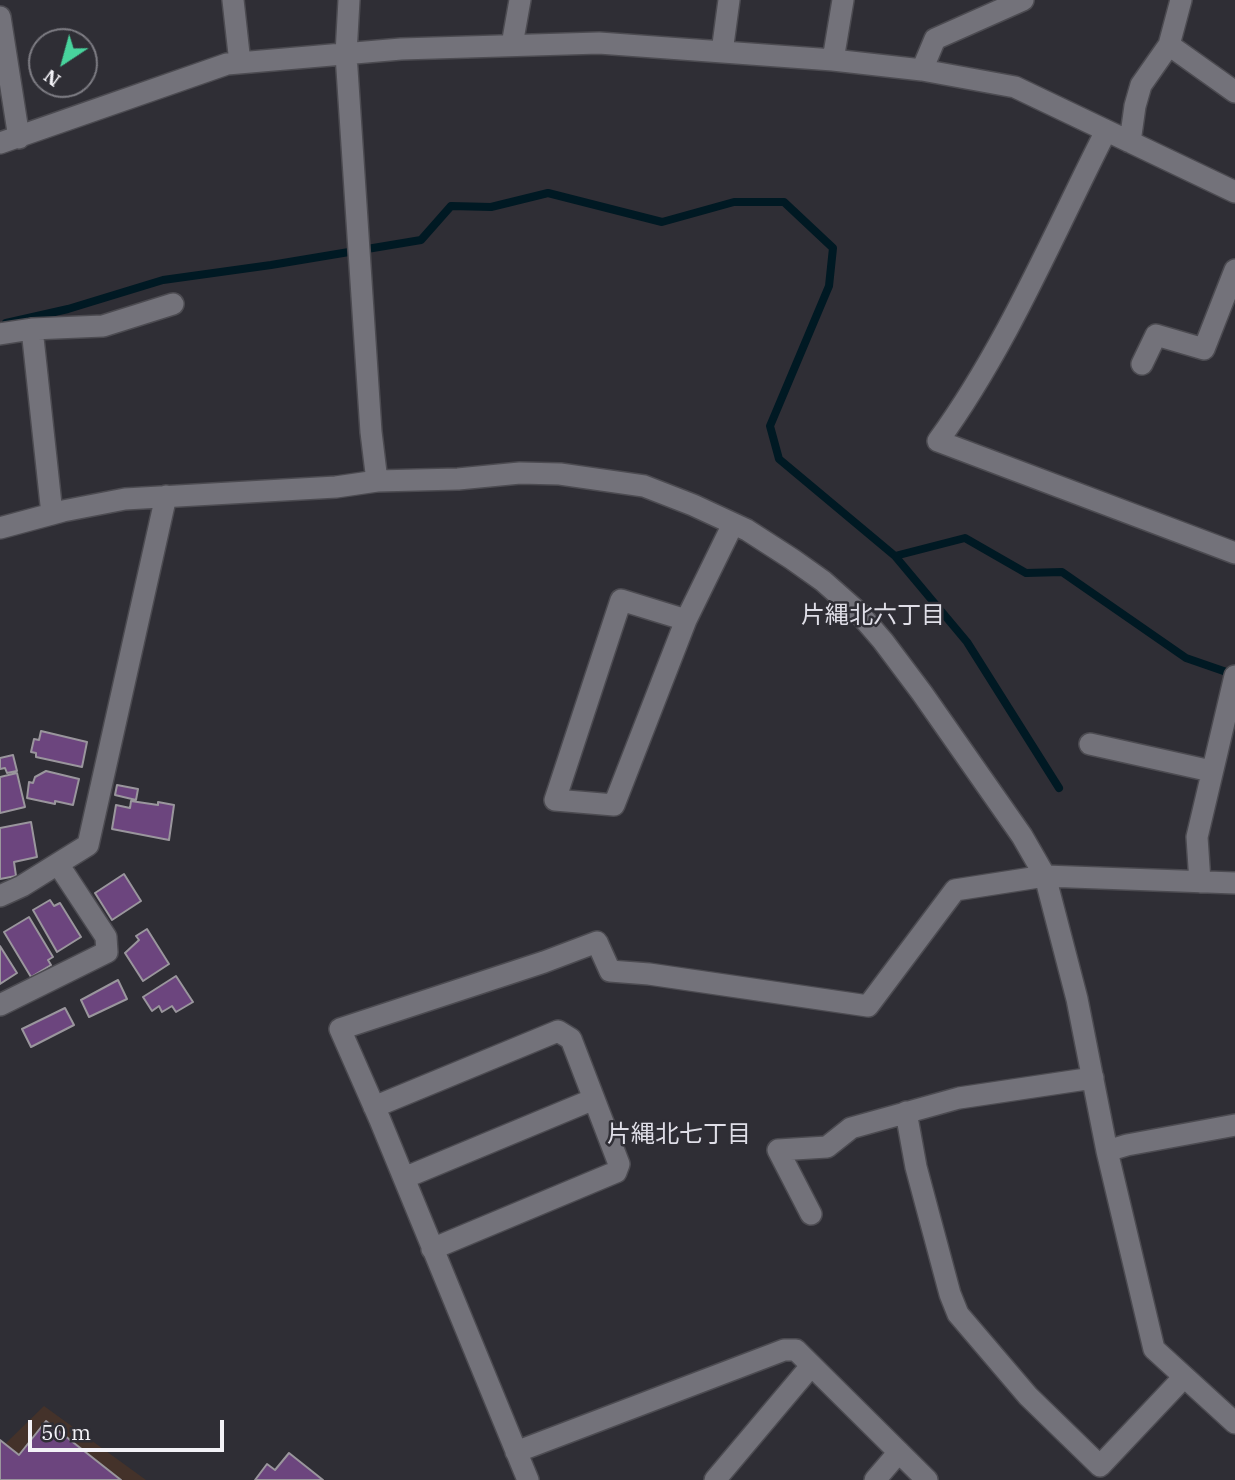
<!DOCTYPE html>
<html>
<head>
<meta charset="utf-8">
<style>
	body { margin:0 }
	#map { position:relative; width:1235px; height:1480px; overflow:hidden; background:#2f2e35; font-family:"IBM Plex Serif",serif }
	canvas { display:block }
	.north { position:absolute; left:28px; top:28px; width:70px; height:70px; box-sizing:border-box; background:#2f2e35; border:2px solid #7d7c83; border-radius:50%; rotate:216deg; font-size:19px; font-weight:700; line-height:28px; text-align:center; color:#f3f2f7 }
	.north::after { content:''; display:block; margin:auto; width:24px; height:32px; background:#48d49d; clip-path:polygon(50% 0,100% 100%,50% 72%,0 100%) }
	.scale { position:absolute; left:28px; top:1420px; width:196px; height:32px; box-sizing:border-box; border:4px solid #f3f2f7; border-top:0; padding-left:9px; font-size:21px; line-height:24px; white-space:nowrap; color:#f3f2f7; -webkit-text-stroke:5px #2f2e35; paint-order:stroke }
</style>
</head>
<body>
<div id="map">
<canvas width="1235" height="1480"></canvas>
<div class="north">N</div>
<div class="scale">50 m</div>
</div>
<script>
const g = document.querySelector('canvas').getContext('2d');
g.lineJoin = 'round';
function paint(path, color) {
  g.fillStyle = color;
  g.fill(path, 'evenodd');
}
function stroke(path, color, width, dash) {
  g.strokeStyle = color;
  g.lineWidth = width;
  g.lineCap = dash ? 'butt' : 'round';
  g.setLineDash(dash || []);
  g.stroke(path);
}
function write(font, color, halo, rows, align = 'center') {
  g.font = font + ' "IBM Plex Serif","Noto Sans JP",serif';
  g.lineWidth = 5;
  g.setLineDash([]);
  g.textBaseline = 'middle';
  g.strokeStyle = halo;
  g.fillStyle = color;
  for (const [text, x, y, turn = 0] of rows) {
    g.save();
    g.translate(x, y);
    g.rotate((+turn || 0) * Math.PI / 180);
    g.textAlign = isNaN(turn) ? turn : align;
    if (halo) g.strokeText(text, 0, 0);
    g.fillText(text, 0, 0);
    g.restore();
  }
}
paint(new Path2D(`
	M44,1406l102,74h-146v-40l5,4z`), '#44322a');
stroke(new Path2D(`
	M6,323l62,-14 95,-29 108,-15 150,-25 30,-34 40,1 57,-14 114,29 72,-20h50l49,46 -4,38 -59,140 9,33 116,97 70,-18 61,35 36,-1 124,86 49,17
	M895,556l72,86 92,146`), '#001923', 8);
const building = new Path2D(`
	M41,731l46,11 -5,25 -46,-10v-4l-5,-1 3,-13 5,1z
	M13,755l4,16 -10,2 -2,-5 -5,1v-11z
	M46,771l33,8 -6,26 -18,-4v3l-28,-6 2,-16 4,1 2,-6z
	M17,773l8,34 -25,6v-36z
	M117,785l21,4 -2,11 -21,-5z
	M131,801l27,4v-3l16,3 -5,35 -57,-11 4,-24 14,3z
	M31,822l6,35 -23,5 2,14 -16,3v-51z
	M124,874l17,27 -29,19 -17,-27z
	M50,900l4,6 6,-3 21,34 -24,15 -24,-42z
	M29,917l24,40 -5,3 3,5 -20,12 -27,-45z
	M147,929l22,35 -26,17 -18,-28 14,-13 -3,-4z
	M0,946l17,27 -17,11z
	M176,976l17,26 -17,10 -4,-6 -10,6 -3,-6 -7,5 -9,-14z
	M118,980l9,19 -38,18 -8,-17z
	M65,1008l9,17 -43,22 -9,-18z
	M46,1421l75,59h-121v-40l19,15z
	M289,1453l34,27h-68l12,-16 8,6z`);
paint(building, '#6c457e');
stroke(building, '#9a969d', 2);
const minor = new Path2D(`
	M233,0l7,63
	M349,0l-3,54 25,378 6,49
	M0,17l19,121
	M512,45l8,-45
	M1169,45l66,47
	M722,52l7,-52
	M833,60l10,-60
	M922,70l13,-31 88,-39
	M1106,131c-53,104 -99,215 -168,310l297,112
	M1130,142l5,-36 6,-21 28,-40 12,-45
	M0,143l227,-79 174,-15 198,-6 234,17 89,10 93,17 220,105
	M32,329l20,185
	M0,334l32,-5 71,-3 70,-22
	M1142,364l14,-29 48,14 31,-79
	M0,528l63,-17 62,-12 211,-12 41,-6 81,-2 62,-6 40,1 84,12 49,19 54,25 45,29 31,22 35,31 25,29 39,52 100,143 23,40 32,123 30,152 47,198 81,74
	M686,620l-65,-20 -66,200 59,5 72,-185 47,-96
	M1090,744l121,27
	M1200,882l-3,-45 38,-161
	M0,896l22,-10 66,-41 78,-349
	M0,1005l107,-53 -1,-15 -48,-73
	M374,1107l184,-76 13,8 48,125 -3,8 -184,77
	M906,1112l10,55 34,127 8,20 70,82 72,70 84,-89
	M1107,1151l20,-6 108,-20
	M404,1178l190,-79
	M811,1214l-33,-64 49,-3 24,-19 108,-30 134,-20
	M516,1452l268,-102h12l131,130
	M528,1480l-148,-360 -40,-91 204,-67 53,-20 13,29 39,3 219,32 87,-116 90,-14 190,7
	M715,1480l96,-114
	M875,1480l24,-28`);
stroke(minor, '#4c4b51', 24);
stroke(minor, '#73727a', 21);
write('24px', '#dfdee7', '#2f2e35', [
	["片縄北六丁目",873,616],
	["片縄北七丁目",679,1135]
]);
</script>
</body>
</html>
